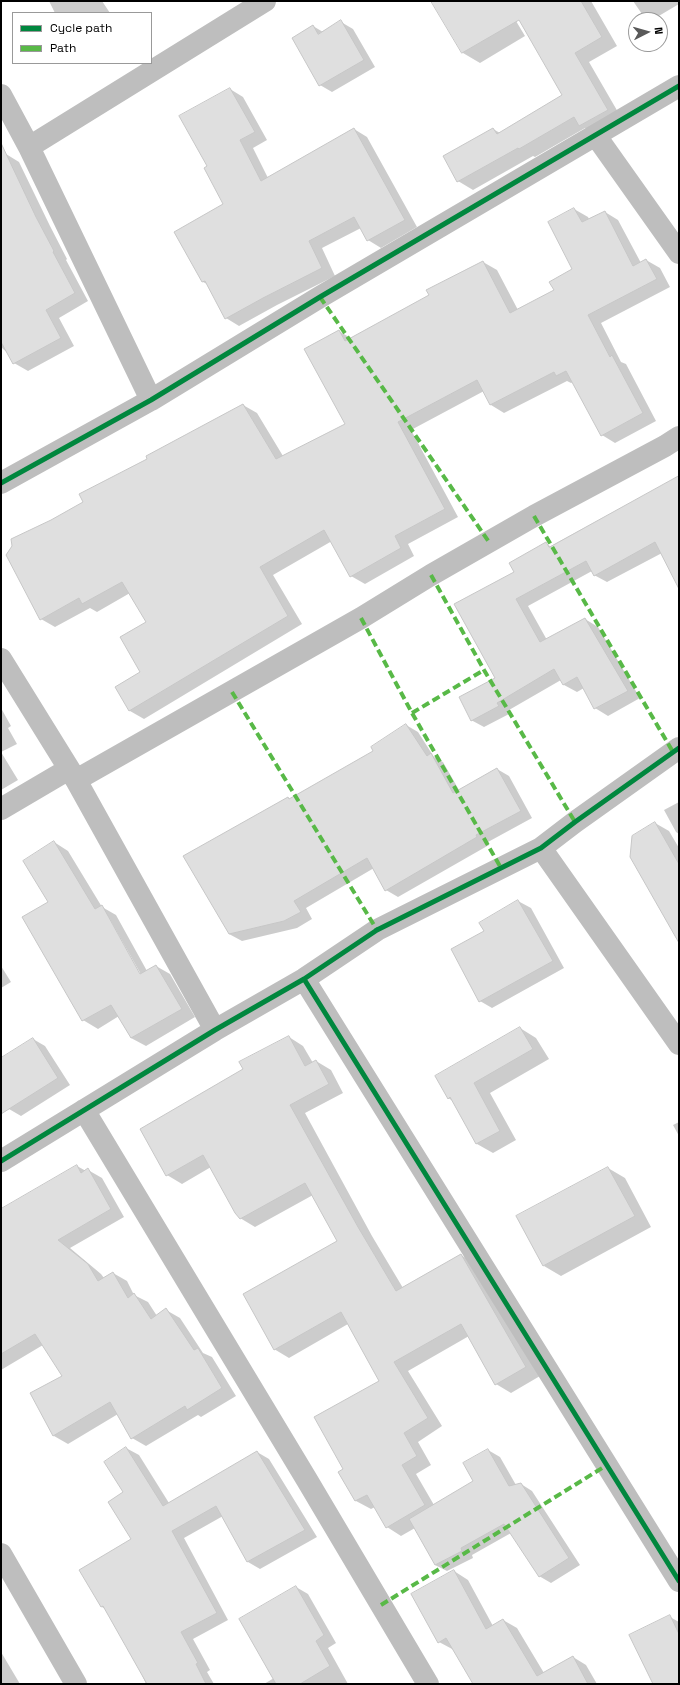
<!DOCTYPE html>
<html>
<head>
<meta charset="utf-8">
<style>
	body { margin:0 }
	#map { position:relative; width:680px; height:1685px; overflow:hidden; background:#fff; font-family:"Space Grotesk",sans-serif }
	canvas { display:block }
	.frame { position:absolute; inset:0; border:2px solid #000; pointer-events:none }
	.legend { position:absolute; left:12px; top:12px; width:140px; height:52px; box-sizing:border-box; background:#fff; border:1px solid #999; margin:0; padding:5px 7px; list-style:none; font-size:12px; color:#000 }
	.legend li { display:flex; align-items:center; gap:8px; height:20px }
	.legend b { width:20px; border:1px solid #999 }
	.north { position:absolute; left:628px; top:12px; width:40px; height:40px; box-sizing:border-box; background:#fff; border:1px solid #999; border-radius:50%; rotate:84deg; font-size:11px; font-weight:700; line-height:16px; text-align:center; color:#000 }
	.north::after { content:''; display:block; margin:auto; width:14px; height:18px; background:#595959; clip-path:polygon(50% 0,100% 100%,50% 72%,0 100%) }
</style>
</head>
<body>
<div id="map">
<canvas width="680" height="1685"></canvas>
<div class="frame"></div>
<ul class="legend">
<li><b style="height:5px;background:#00873e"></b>Cycle path</li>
<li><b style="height:5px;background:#58b947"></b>Path</li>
</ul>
<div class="north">N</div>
</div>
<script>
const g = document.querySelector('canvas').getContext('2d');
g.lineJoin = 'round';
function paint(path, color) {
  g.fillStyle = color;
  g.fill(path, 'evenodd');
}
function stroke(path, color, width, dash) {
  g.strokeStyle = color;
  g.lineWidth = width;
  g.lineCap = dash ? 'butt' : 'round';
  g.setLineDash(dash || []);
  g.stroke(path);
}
paint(new Path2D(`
	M49,1h53l8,12h-55z
	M432,1h72l21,35 -45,27 -17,-10z
	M512,1h79l26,45 -28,16 33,57 -27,15 -10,-6 -50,29 -2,-1 -60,34 -15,-9 35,-52 7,4 63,-37z
	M633,1h46v3l-27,16 -10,-6z
	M341,22l12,7 22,38 -43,25 -12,-7 -7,-59 10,6z
	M230,89l13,8 24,43 -14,8 15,30 86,-49 13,8 50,90 -36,21 -13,-8 -7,-12 -39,20 13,28 -58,29 -38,21 -13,-8 -19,-34 -4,-2 -28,-49 50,-29 -17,-37z
	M6,154l13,8 31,64 17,33 -1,1 22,41 -29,17 15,28 -46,25 -14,-8 -6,-10 -5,-4 -2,-3v-190z
	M574,209l14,8 1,2 16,-7 13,8 23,43 5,-3 14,8 10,19 -69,36 20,39 5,2 30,57 -41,22 -13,-8 -29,-53 -2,1 -4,-2 -63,32 -13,-8 -7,-14 -73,39 47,87 -50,27 6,12 -49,28 -14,-8 -19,-35 -59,34 29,49 -158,95 -14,-8 -14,-24 25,-15 7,-50 -18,-29 -33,19 -7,-4 -35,19 -14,-8 11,-98 32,-19 65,-43 94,-54 14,8 26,43 64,-32 -8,-93 13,8 78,-43 53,-34 14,8 21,40 37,-19 18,-21z
	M679,476v111l-17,-34 -55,29 -13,-7 -2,-4 -64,35 19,34 38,-21 13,8 42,71 -32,18 -13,-8 -11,-20 -7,4 -13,-7 -3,-5 -52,30 2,3 -27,14 -13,-7 25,-42 19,-106 31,-28 6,3z
	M1,708l10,18 -3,2 9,16 -16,8 17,28 -17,10z
	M406,725l12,7 16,25 9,5 16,28 38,-21 12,7 23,42 -44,24 1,3 -91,52 -12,-7 -12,-22 -68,40 6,11 -15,9 -55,13 -13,-7 59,-136 2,1 85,-48z
	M679,802v32l-3,-2 -12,-22z
	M655,823l14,8 10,17v94z
	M54,842l14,9 34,56 14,8 31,56 9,-5 14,8 25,43 -49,29 -15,-8 -12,-22 -21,13 -15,-9 -33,-118zM106,916h2l35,62 -2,1z
	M518,901l13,7 33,60 -72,40 -12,-7 5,-70z
	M1,966l10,16 -10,6z
	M520,1028l16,10 13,21 -59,34 26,47 -23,13 -16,-9 -24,-43 -5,-3z
	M289,1037l14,9 10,17 3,-2 15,9 12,23 -38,20 67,123 31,52 58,-33 14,9 65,112 -29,17 -15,-9 -27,-48 -61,35 34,55 -24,16 13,23 -15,9 18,31 40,-23 14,-32 12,7 16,28 5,-1 11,7 48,74 -29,18 -12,-7 -28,-43 -39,22 1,3 -26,13 -12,-6 -20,-37 -14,8 -14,-9 -12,-20 -4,2 -15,-8 -17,-29 5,-3 37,-88 -33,-57 -59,34 -15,-9 65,-107 -26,-47 -58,32 -15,-9 -29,-51 -29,17 -15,-9 77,-105z
	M33,1039l12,7 25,39 -49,31 -12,-7 -8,-12v-38z
	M679,1122v14l-6,-11z
	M77,1166l9,5 2,-1 14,8 22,39 -54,31 31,26 3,4 9,-5 14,8 7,14 14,7 9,14 9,-6 14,8 23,35 9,4 24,39 -35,21 -3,-2 -52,31 -14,-8 -14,-24 -50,30 -14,-8 9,-60 -20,-31 -42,25v-116z
	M608,1168l17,10 26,49 -90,49 -17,-10z
	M126,1448l13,7 30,48 88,-51 12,7 48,78 -57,32 -12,-7 -25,-46 -39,22 44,82 -35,19 17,31 -3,2 7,12h-68l-4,-9h1l-38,-66 -3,-2 -22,-37 53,-31 -8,-47z
	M454,1571l14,9 25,46 10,-6 14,8 27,45 29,-16 13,8 11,19h-121l-22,-34 -15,-8z
	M296,1587l12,7 28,49 -8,5 20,36h-84l10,-6z
	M670,1617l9,5v62h-25z
	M1,1652l19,32h-19z`), '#0003');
const building = new Path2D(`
	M431,1h150l21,36 -27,16 33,57 -29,16 -5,-9 -55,32 -1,-1 -61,34 -14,-26 50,-28 4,6 65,-39 -43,-75 -57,33z
	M341,20l23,40 -45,26 -27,-48 21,-13 5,9z
	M230,88l25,44 -15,8 21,41 93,-53 51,92 -38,21 -13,-24 -45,24 13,27 -59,30 -38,21 -20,-38 -3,1 -28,-50 49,-28 -19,-36 3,-2 -28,-50z
	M1,143l35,74 18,34 -1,1 22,41 -29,17 15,28 -48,26 -12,-22z
	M574,208l8,14 23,-11 28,55 13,-7 11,20 -69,36 22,42 2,-2 31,58 -42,23 -35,-65 -10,5 -2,-4 -64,33 -13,-25 -79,42 47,87 -50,27 6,12 -51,29 -26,-47 -64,37 28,49 -159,95 -14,-24 25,-15 -20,-35 26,-15 -24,-40 -40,22 -3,-6 -39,22 -34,-65 6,-9 -1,-7 40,-19 32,-18 -4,-8 68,-35 -1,-3 97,-52 33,55 69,-35 -41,-75 35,-19 6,11 84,-46 -3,-5 57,-29 27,52 44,-23 -5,-8 23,-13 -24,-47z
	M679,476v113l-24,-47 -61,34 -8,-15 -70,38 24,43 45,-24 43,73 -34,18 -17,-32 -14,8 -9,-16 -57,34 2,3 -28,15 -12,-24 36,-19 -41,-74 60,-32 -5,-9 37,-21 3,5z
	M406,724l21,32 4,-3 22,40 44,-25 24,43 -45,24 1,2 -92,54 -18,-33 -73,43 7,11 -17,9 -55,13 -46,-78 105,-59 1,2 84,-48 -2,-4z
	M655,822l24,42v79l-49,-86 2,-21z
	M54,841l41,68 7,-4 38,69 16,-9 26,44 -51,29 -20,-33 -29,16 -60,-104 26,-15 -25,-41z
	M518,900l35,61 -74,41 -28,-53 33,-18 -5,-8z
	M520,1027l13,22 -59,34 26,48 -24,13 -26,-47 -2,2 -13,-23z
	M289,1036l16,30 11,-6 13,24 -39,21 68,122 38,64 65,-37 65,113 -31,18 -34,-61 -67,38 34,56 -24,15 13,23 -15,9 23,40 -39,23 -19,-33 -12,6 -17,-29 5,-3 -29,-52 65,-36 -38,-69 -67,38 -31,-56 94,-53 -32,-58 -65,36 -5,-6 -32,-58 -37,21 -26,-47 103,-60 -4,-7z
	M33,1038l25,40 -57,36v-56z
	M77,1165l4,8 7,-5 23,41 -53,31 30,24 10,17 15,-9 15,26 6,-5 17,26 15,-11 28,42 4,-2 24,40 -35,22 -2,-4 -54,33 -21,-37 -57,34 -23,-43 32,-17 -27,-42 -34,20v-145z
	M608,1167l27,49 -92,50 -27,-50z
	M126,1447l37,59 94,-55 48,79 -58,32 -31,-56 -44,25 45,82 -36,19 17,31 -2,1 10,20h-59l-44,-78 -2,1 -22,-37 52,-31 -23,-37 15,-10 -19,-30z
	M488,1449l21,37 12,-3 48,75 -30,19 -35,-53 -43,24 1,3 -27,14 -26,-46 64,-38 -10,-18z
	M454,1570l32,59 17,-10 34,57 36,-20 15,28h-115l-27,-46 -8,5 -27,-49z
	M296,1586l28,49 -8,6 14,25 -30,18h-24l-37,-65z
	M670,1615l9,19v50h-26l-24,-49z`);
paint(building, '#dfdfdf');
stroke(building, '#c7c7c7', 1);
stroke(new Path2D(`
	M1,95l28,52 122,253
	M596,136l83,117
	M29,147l236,-146
	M1,483l150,-83 169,-103 359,-211
	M1,659l75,121 139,250
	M76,780l285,-162 70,-43 103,-59 131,-70 14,-9
	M1,809l68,-40
	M541,848l138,196
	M304,979l375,602
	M84,1110l223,370 121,204
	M1,1161l214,-131 89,-51 73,-49 164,-82 34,-26 104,-74
	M1,1554l75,130`), '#bebebe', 22);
stroke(new Path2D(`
	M320,297l169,245
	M534,516l139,236
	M431,575l53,95 91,152
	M361,618l51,95 89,155
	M232,692l145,238
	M412,713l72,-43
	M381,1605l226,-140`), '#58b947', 4, [8, 4]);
stroke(new Path2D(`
	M1,483l150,-83 169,-103 359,-211
	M304,979l375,602
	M1,1161l214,-131 89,-51 73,-49 164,-82 34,-26 104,-74`), '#00873e', 5);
</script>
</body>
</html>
